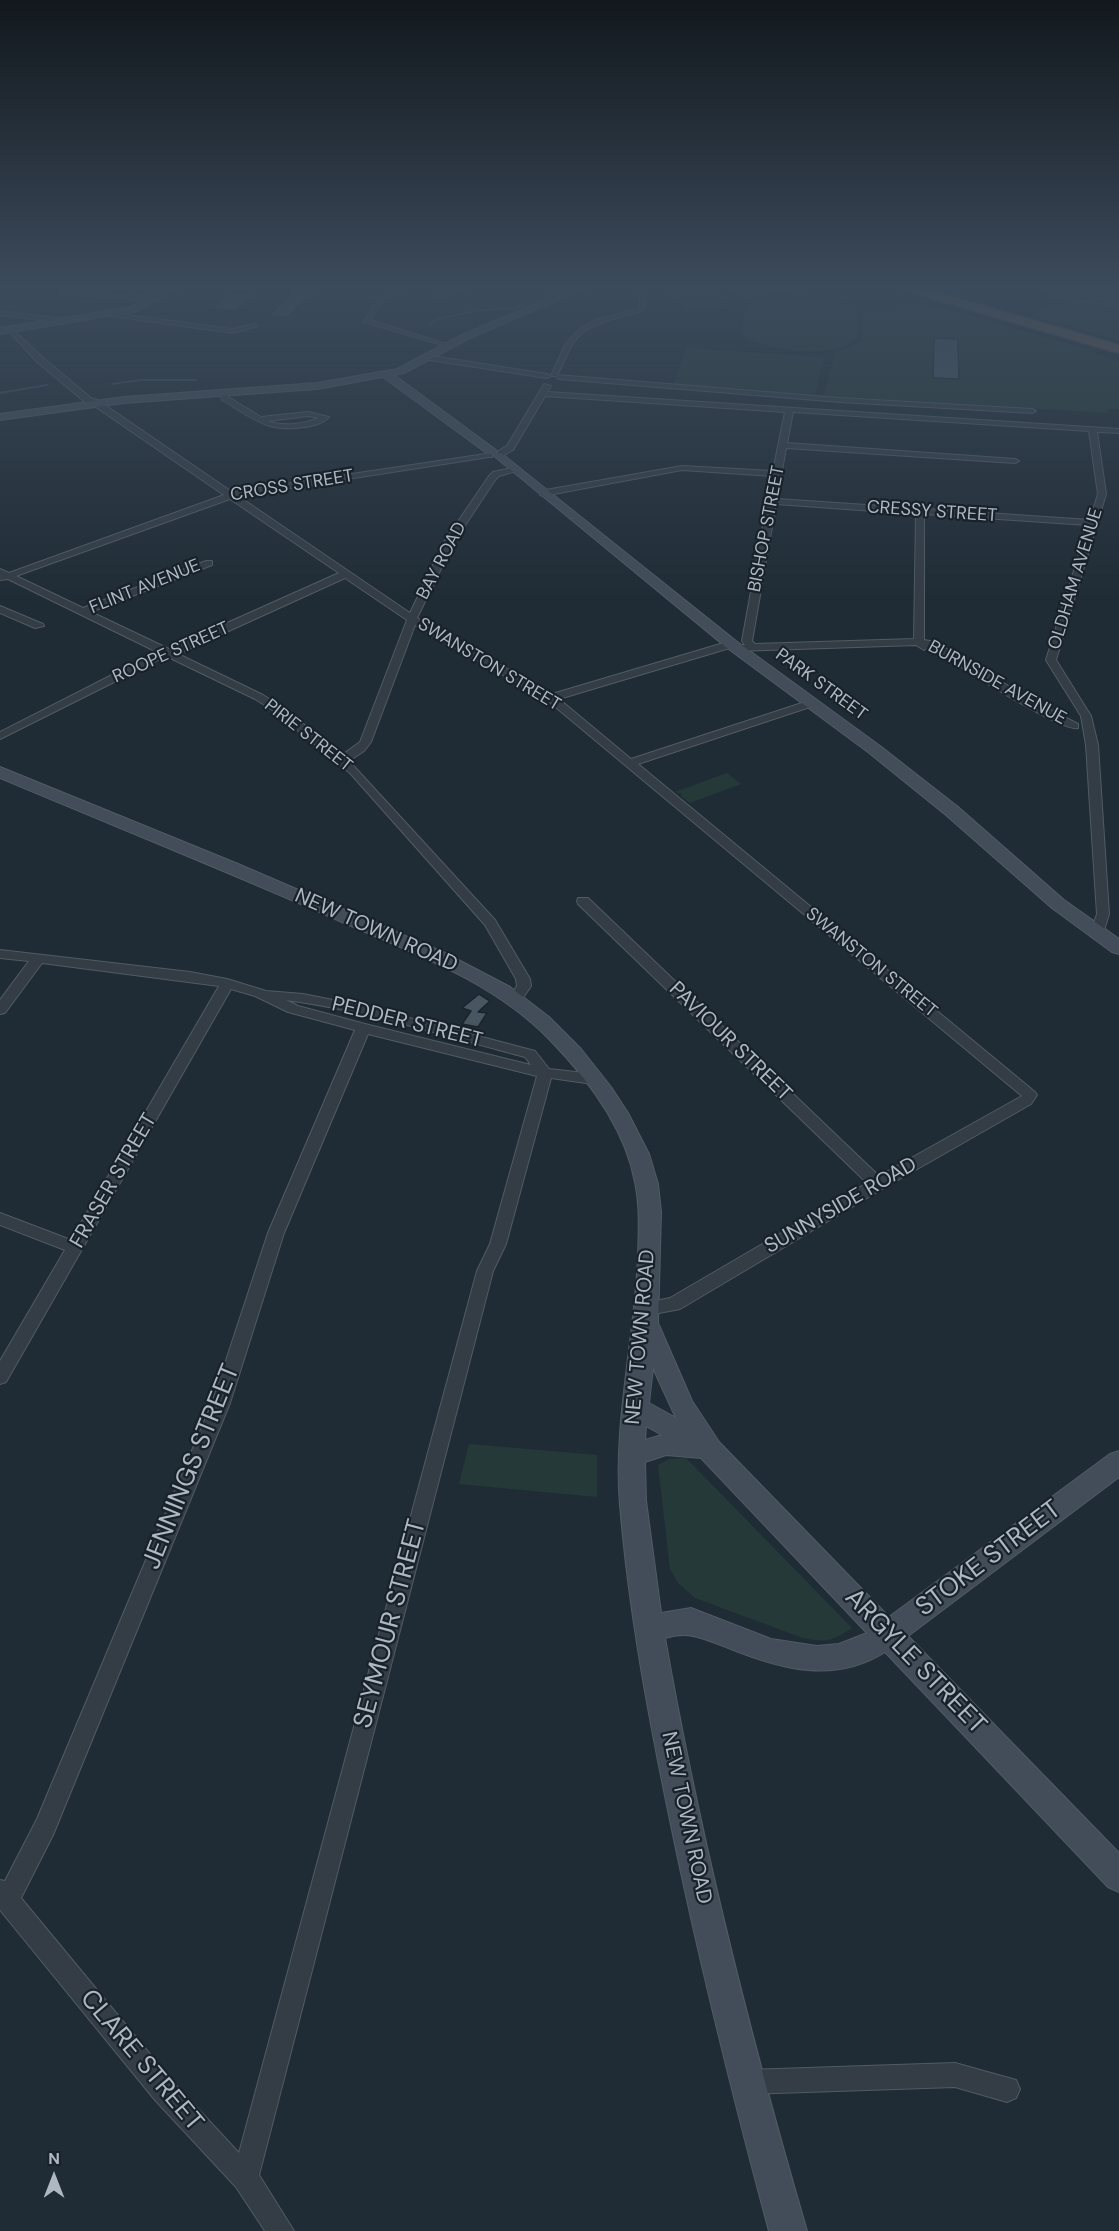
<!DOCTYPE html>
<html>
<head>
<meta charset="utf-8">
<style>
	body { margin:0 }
	#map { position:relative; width:1119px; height:2231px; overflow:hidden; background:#202c35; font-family:"DM Sans",sans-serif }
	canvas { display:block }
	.north { position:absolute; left:24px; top:2147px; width:60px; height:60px; -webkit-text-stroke:4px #19222a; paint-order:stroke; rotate:0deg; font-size:16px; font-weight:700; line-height:24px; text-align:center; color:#aeb8c3 }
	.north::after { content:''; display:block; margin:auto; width:21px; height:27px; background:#aeb8c3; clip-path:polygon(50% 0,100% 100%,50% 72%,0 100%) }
</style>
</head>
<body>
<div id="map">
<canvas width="1119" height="2231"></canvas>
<div class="north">N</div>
</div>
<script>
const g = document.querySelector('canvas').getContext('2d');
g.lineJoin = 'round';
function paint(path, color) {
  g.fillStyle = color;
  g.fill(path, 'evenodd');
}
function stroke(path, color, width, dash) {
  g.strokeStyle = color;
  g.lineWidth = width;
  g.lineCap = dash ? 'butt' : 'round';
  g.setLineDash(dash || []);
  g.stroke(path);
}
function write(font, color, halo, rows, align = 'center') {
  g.font = font + ' "DM Sans",sans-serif';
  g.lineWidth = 4.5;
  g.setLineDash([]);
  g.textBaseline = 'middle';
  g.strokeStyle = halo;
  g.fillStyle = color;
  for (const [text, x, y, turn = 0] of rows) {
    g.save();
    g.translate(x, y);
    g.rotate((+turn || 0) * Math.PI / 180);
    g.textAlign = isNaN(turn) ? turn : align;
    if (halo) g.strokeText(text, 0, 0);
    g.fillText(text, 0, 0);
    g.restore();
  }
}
paint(new Path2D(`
	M724,288h92l-72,10z
	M1055,288h64v12l-55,-6z
	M704,289l22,18 -39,3 -21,-18z
	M801,298c13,1 50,3 57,16 2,4 0,10 0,14 0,5 0,10 -4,13 -21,19 -91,9 -112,-5l2,-24c15,-14 37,-13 57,-14z
	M1064,298l55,7v36l-89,-25z
	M944,308l129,37 46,17v47h-12l1,4 -284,-17 11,-43 27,-12 1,-28z
	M686,348l138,9 -9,38 -141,-11z
	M727,773l14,11 -51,19 -10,-8 2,-1 -7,-2z
	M469,1444l128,11v42l-138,-13z
	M686,1458l166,170c-20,13 -26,15 -49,10l-108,-40 -17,-15 -8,-14 -12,-104 11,-6z`), '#253a38');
stroke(new Path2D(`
	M430,325l5,-5 43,-10 35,-1 53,-21
	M112,384l29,-4h55
	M0,393l47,-8`), '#354a5c', 2);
const building = new Path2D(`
	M294,291l18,1 -24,25 -19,-1z
	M230,293l24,1 -18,16 -24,-1z
	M934,338l24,1 1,40 -26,-1z
	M479,994l11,7 -12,11 9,1 -9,14 -16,-3 9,-13 -9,-3z`);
paint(building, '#485661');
stroke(building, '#1b242c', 1.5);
const street = new Path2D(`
	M395,288h7l-23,18 -9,14 79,25v2l-85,-25 11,-18z
	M455,288h9l-23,9 -5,-1z
	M640,288h6l-1,19 -4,4c-22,8 -53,10 -67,31 -7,10 -11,23 -17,33l283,23 192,11 4,2 -4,2 -192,-11 -281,-23 -3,-3h-5l14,-31 13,-15 15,-9 44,-12 3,-3z
	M1042,288h8l13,6 56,7v4l-57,-7z
	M61,291l93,6 3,2 -3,2 -95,-7z
	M0,311l66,8 3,2 -3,2 -66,-8z
	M106,312l127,17 22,-5 3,2 -25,7 -129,-18z
	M11,328l31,29 49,41 8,3 133,91 260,-39v4h-3l-251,39 172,117 34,-71 45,-66 4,-4 23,-5v4l-17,5 -4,4 -41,62 -37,76 135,76 175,-52h8v3h10l-3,-4 30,-165 -90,-6 -139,26 -3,-1v-4l142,-25 91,5 12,-59 -240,-16 -32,54 -9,5h-6v-4l9,-5 37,-62 7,2 -4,6 572,37v4l-22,-1 9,62 -50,166 35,56 7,29 11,169 -7,23h-10l-2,-3 7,-20 -11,-169 -5,-29 -35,-56 42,-135 -164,-11v126l11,2 102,61 41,21v4c-19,4 -126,-67 -149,-81l-5,3 -8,-5 -179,6 -4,-1v-3l-174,52 72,60 177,-58h8v4l-178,59 397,328 2,3 -6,9 -147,84 -204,121 -32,6 -6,-1 -2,-5 2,-5 28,-6 197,-115 -289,-279 -1,-3 1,-3h10l291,278 143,-80 -475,-396 -132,-75 -44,117 -7,9 -15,10 146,159 35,59 1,7 -11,16h-10l-2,-3 9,-13 -1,-7 -31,-54 -135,-152 -76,-62 -19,-12 -89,-43 -166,83v-7l157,-80 -149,-73 -8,1v-11l9,4 215,-78 -131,-90 -8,-3 -49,-41 -27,-30zM793,412l296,19 9,63 -8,26 -313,-21 9,-51 229,15 4,-2 -4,-2 -228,-16zM230,499l109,74 -170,76 -78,-37 121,-47v-4h-6l-123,47 -67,-32zM776,504l140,10 -2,125 -159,5 -3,-3zM345,578l62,42 -47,122 -18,13 -60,-48 -19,-12 -85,-41z
	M426,355l121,19 4,2 -4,2 -124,-19z
	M220,392h6l2,5 33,20 47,-5 21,5c-7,7 -16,9 -25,10 -38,6 -52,-10 -82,-27zM308,416l11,2c-15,6 -36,9 -51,3z
	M0,606l43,18 1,2 -9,2 -35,-15z
	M0,950l190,22 37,7 39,12 37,3 65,13 167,44 14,18 44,5 7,5 -7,5 -42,-6 -45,166 -13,27 -234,904 35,56h-29l-29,-44 -81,-87 -155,-190v-30l5,1 32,-62 175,-416 56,-170 87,-203 -67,-18 -33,-16 -24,-7 -225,393 -6,2v-23l65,-111 -65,-25v-12l71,27 148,-254 -177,-23 -37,50 -5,1v-14l29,-39 -29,-3zM286,1000c82,11 160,36 239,57l6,8 -166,-41 -67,-18zM368,1034l169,42 -47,168 -13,27 -238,882 -66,-71 -152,-184 32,-63 177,-432 54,-170z
	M955,2063l61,17 4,9 -4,9 -9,4 -52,-15 -208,7 -9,-3 -3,-9 3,-9 9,-3z`);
const secondary = new Path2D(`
	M165,288h11l-38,23 -138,23v-6l132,-21z
	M573,288h12l-117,51 -64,34 -10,2 102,75 1,3 5,1 234,187 144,105 78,61 106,93 55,39v15l-7,-2 -60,-44 -106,-93 -78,-63 -142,-105 -233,-192 -5,-1 -105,-77 -66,12 -193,14 -124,17v-6l124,-17 193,-14 80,-14 65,-34z
	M0,767l238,97 207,89 65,34 39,30 32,32 30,38 17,26 21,41 9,30 3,28 -3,111 34,78 27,41 170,175 221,-163 9,-3v26l-211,159 211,217v39l-11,-5 -223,-235c-50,32 -104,17 -154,-3 -25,-9 -40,-19 -66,-11 35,200 85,398 142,593h-38c-36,-134 -70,-270 -98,-406 -22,-106 -42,-212 -51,-320 -7,-83 15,-166 18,-249 1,-25 2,-50 -3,-74 -10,-54 -47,-103 -85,-142 -57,-59 -135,-86 -208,-118 -113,-50 -228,-96 -342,-144zM653,1368l23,50 -27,-15zM646,1426l16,9 -17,5zM666,1455l35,3 166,175 -28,11 -22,2 -46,-7 -80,-31 -30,5 -15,-112 -1,-39z`);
const highway = new Path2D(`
	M903,288h19l197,57v8l-214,-62z`);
stroke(street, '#515b64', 2);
stroke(secondary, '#515b64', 2);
stroke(highway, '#3e4850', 3);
paint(street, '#343d46');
paint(secondary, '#424d59');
paint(highway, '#6c5e51');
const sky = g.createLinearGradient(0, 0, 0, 600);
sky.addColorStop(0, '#12181d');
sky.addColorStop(0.48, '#3c4b5c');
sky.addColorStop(1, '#3c4b5c00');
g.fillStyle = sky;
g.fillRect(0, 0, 1119, 600);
write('18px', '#aeb8c3', '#19222a', [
	["CROSS STREET",292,486,-9],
	["CRESSY STREET",932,512,4],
	["BISHOP STREET",767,529,-79],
	["BAY ROAD",442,561,-62],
	["OLDHAM AVENUE",1076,579,-73],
	["FLINT AVENUE",145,587,-22],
	["ROOPE STREET",171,653,-24],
	["SWANSTON STREET",489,665,31],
	["BURNSIDE AVENUE",997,683,29],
	["PARK STREET",821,685,36],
	["PIRIE STREET",308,736,38],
	["SWANSTON STREET",871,963,39]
]);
write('21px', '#aeb8c3', '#19222a', [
	["NEW TOWN ROAD",376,931,24],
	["PEDDER STREET",407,1023,14],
	["PAVIOUR STREET",730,1042,44],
	["FRASER STREET",114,1181,-60],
	["SUNNYSIDE ROAD",841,1206,-30],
	["NEW TOWN ROAD",641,1337,-85],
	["NEW TOWN ROAD",686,1818,78]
]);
write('26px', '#aeb8c3', '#19222a', [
	["JENNINGS STREET",192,1467,-68],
	["STOKE STREET",989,1559,-37],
	["SEYMOUR STREET",391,1624,-75],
	["ARGYLE STREET",915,1662,46],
	["CLARE STREET",141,2061,50]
]);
</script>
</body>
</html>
